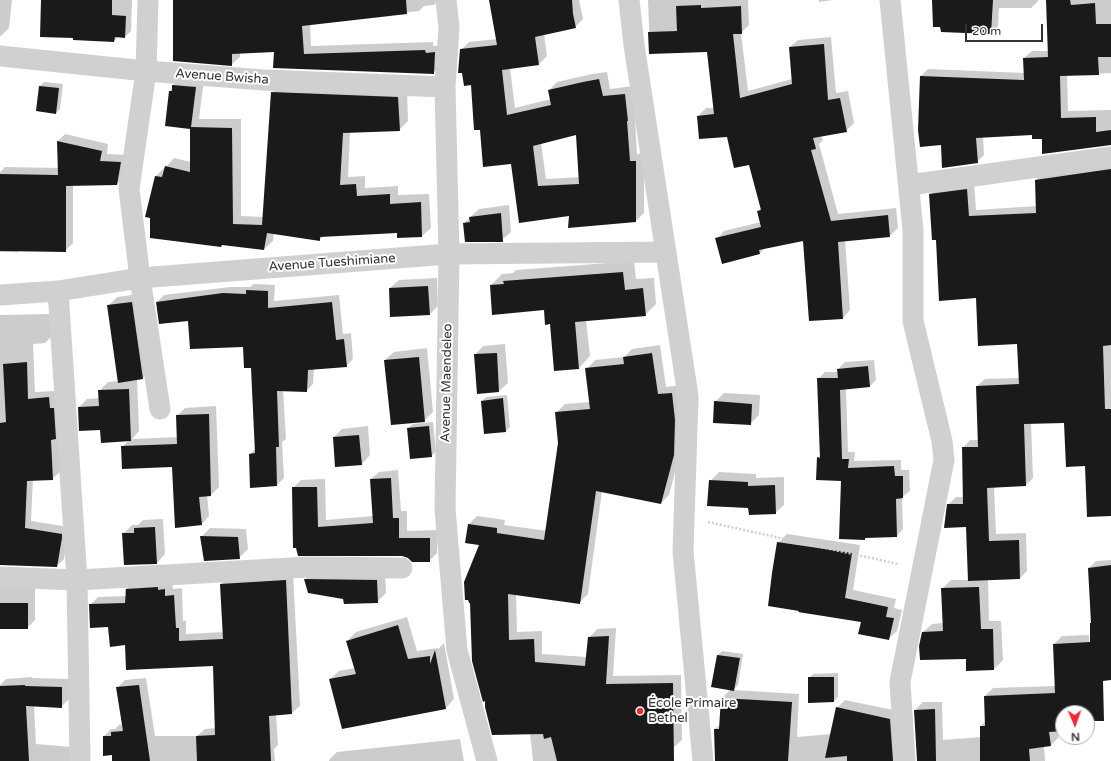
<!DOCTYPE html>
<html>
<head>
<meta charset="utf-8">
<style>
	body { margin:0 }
	#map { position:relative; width:1111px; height:761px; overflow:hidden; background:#fff; font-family:"Varela Round",sans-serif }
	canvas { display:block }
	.north { position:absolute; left:1055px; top:705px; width:40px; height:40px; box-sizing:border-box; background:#fff; border:1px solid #adadad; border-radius:50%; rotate:178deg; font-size:11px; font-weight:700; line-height:16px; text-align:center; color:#333 }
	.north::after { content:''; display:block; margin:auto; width:14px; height:18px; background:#f52933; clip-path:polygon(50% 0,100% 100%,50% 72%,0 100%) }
	.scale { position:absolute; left:965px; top:24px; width:78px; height:18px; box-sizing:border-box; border:2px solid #333; border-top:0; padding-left:5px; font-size:12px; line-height:14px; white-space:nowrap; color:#333; -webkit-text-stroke:3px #fff; paint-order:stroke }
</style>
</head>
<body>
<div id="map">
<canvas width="1111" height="761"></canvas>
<div class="north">N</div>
<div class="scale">20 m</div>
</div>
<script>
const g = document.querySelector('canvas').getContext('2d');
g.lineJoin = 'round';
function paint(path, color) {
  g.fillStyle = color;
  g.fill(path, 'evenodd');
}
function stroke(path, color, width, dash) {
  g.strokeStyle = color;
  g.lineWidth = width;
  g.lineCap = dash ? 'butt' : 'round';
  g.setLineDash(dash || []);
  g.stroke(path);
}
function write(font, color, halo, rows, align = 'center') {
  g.font = font + ' "Varela Round",sans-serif';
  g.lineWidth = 4;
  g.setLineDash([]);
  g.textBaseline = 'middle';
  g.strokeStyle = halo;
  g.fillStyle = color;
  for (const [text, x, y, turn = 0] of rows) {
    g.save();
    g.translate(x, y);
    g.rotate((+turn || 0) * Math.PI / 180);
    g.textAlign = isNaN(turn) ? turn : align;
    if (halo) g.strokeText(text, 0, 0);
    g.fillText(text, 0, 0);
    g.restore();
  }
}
paint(new Path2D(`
	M0,0h12l-3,28 -8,8h-1z
	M42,0h90l-1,31 -6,6 -6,-1 -5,5 -40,-4z
	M175,0h264l-5,5 -10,1 -5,5 -109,13 1,22 122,-4v4l10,-1 -2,20 -8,8 -158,-22 -35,2v4l-8,7z
	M490,0h89l4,19 -8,8 -31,7 3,22 -8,8 -29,4 5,40 36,-9 -2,-9 8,-8 35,-8 15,-2 3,17 23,-3 4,68 7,-1v60l-8,8 -65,-6 -59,-52 -32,-34 -8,-45 -11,-34 8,-8 28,-3zM577,134l3,43 -34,2 -5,-36z
	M648,0h100l1,25 -8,8 7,58 44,-12 -2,-32 8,-7 33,-3 5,56 12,-2 6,32 -8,8 -25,5 2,4 -4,4 19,70 58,-6 2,20 -8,8 -45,4 5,70 -7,8 -39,-78 -39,8 -5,5 -37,10 -6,-24 7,-8 37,-9 -2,-11 2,-3 -12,-45 -22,-27 -29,-20 8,-8h9l-7,-57 -58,2z
	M819,0h14l-14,2z
	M933,0h105v1l-7,7h-32l-1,18 -7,7z
	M1047,0h64v73l-44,2 1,36 43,-1v34l-68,-6 -10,-4 -50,2 1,19 -7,7 -35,-18 -21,-68 7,-7 97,4 -1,-15 8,-7h17z
	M182,77l22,2 -5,40h42v97l23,1 8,-124 9,-9 126,5 1,32 -9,9 -49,1 -2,46 17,-1v12l33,-2v9l31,-1 2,34 -9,8 -24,1v-5l-74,4 -5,4 -45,-7 -1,8 -9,8 -108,-73 8,-8h1l9,-10 17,4v-34l-21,-37 3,-4v-2z
	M44,82l19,2 -3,25 -4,4 -16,-27z
	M65,134l43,10 -1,10 21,1 -3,22 -8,7 -44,1v58l-8,8 -46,-1 -1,2h-18v-80l5,-5 54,1 -1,-27z
	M1111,163v352l-46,-93 -34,1 2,55 -7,7 -32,1 2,48 30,-1 1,38 -7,7 -32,1 1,42h12l2,39 -9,9 -27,1v-12l-44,-26 9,-8 11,-1 -1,-34 9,-9h18l-2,-54 -19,-21 8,-8h8l-1,-49 7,-8h9l-2,-54 8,-7 35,-1 -2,-35 -41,-46 -41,-58 -6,-44 7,-8 37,-5 2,28 61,-4 -1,-26 7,-7z
	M509,205l2,27 -9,8 -38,-17 15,-14z
	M634,261l2,18 18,-1 2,26 -11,11 -59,5 4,36 -11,12 -28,-45 -6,-14 -54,-24 11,-11 11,-1 3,-3z
	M437,278l1,28 -8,8 -40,-26 9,-8z
	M254,284l21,1 -1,16 65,-6 4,39 8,-1 2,26 -7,7 -32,3 -1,15 -7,7 -23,-1 3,49 -4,3 2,36 -7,7 -26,1 -1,-32 6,-6 -4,-81 -8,-21 -55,-26 -32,-18 7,-7 66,-8h20z
	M140,294l11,75 -8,9 -6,1 2,52 -7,8 46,-2 -1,-21 8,-8 31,-2 3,81 -8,8h-4l2,21 -7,8 -29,-58 -51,-19 7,-7 -28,-11 -22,-22 8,-8 13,-1 -1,-7 9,-9 11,-1 -11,-75 9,-9z
	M51,314l1,22 -7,7 -12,1 2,48 21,-1 4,81 -8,7h-19l-2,42 38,6 -5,32 -7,7 -57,-2v-249z
	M505,344l3,39 -9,8 -21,2 -3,-38 8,-9z
	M660,345l6,42 14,-2 2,61 -13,49 -8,8 -59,-12 -14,103 -9,9 -63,-9 1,38 25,-1v23l45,3 2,-19 8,-9 19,-1 -3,48 68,-1 1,65 -9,8 -50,13h-90l-3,-28 -50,-188 -14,-2 3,-19 8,-8 28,4 -1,5 43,6 12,-88 -3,-30 9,-9 26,-2 -4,-33 8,-9 29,-3 8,-8z
	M427,348l6,64 -9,9 -39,-61 9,-8z
	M874,360l2,20 -6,6 -24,3 2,63h7l-1,9 47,-1v10h8l1,21 -8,6 1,32 -6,7 -30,1 -2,2 -22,-58 -25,-23 2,-3 -2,-76 7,-7h14l-1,-3 7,-7z
	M724,393l36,2 -1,20 -9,9 -35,-22z
	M507,395l3,32 -4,4 -24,-30 4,-4z
	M433,422l3,30 -5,4 -23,-28 5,-4z
	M368,426l2,29 -8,9 -28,-27 8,-8z
	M398,470l3,41h6v20l30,-1v23l-8,8 -27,-6h-103l-6,-67 8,-8 24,-1 1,41 47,-4 -2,-37 8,-7z
	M719,472l37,2v4l28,-1v28l-9,8 -26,-6 -39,-26z
	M163,519l2,35 -8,9 -34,-29 9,-9h6l5,-5z
	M210,528l36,1 2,20 -9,9 -38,-21z
	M787,534l73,11 -7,45 43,9 -2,9 8,2 -5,21 -9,8 -26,-18 -84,-78z
	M1111,560v79l-22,-71 7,-7z
	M314,571l71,1 1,21 -9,9 -33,-4 -39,-18z
	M293,573l7,133 -8,7 -16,1 2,31 -4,4 1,12h-162v-7l-9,-18 7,-7h4l4,-4 4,-1 -6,-36 8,-8 21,-2 9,58h42l8,-7 11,-1 -2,-63 -88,-21 -36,-39 8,-8 28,-1 -1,-6 8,-8h39l1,7 9,-1 1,33h3v13l38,-2 -3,-48 7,-7z
	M0,580l35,3v37l-8,8h-27z
	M407,617l10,34 21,-3v1l6,-6 10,56 -8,9 -116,-29 9,-8 16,-3 -8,-27 9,-9z
	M1089,635l3,87 -5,4v-13h-24v17l-5,1v7l-7,7 -7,1 1,15h-127l-3,-51 8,-8h19l1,38 38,-3v-11l5,-5 -1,-25 8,-8 63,-2 -2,-42 8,-8z
	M722,651l21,3 -5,31 -5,5 66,4 -2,43 34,-3 6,-26 8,-8 53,11 6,50h-188l-1,-32 6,-5 1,-26 9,-9 -19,-3 6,-31z
	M838,673v24l-4,4 -25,-23 4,-4z
	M32,677v1l38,1 -1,20 -8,8 -27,-1 2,38 36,3 1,14h-73v-76l6,-6z
	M460,739l4,22h-135v-1l8,-8z`), '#0003');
paint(new Path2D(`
	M41,0h71v15l14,1 -1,22 -10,-1 -1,5 -41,-2v-2l-33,-1z
	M173,0h233l1,14 -105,12 2,28 121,-4 1,3 9,-1 -1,22 -161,-6 1,-16 -42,2v12l-59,-5z
	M489,0h83l1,14 3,14 -41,9 4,28 -37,5 5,45 44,-10 -3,-15 35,-8 16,-3 4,17 22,-2 3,27h-1l3,40h6v61l-68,6 1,-12 -50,7 -8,-59 -28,3 -3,-37h-6l-3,-45 -7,1 -2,-13h-4l2,-24 37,-4zM576,135l3,49 -41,2 -5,-40z
	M932,0h61l-2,34 -50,-2 -1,-5h-7z
	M1046,0h24l1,5 24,-2 1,21h15v33h-13l1,18 -39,1 1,42 35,-1v15l15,-2v15l-69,9v-15h-10v-4l-56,3 2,25 -36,5 -1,-23 -21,2 -2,-17 2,-54 104,4 -1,-22 25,-1z
	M701,5v3l40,-2 1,28h-9l7,64 52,-14 -3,-37 35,-3 4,56 12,-2 7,34 -34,6 3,11 -5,1 20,71 57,-6 2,22 -52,5 5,77 -34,2 -6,-80 -44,9 1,4 -38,10 -7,-26 46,-11 -4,-16 4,-1 -12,-45 -15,3 -7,-31 -28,2 -2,-23 17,-2 -7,-62 -58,2 -1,-22 29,-1 -1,-25z
	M172,85l24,2 -5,40 41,1 1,96 29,1 9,-133 127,5 2,34 -57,2 -3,52 16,-1 1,12 33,-2v10l31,-2 1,35 -25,1v-5l-77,4v4l-53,-8 -3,17 -42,-5 -1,2 -71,-9v-20l-5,-1 10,-41 7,1 3,-11 25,6v-43l-25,-3 4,-35h3z
	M39,86l20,2 -3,26 -20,-3z
	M57,141l45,10 -2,10 21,1 -4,23 -51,1v66l-66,-1v-77l58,1z
	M1111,169v176l-8,1 2,63h6v107l-24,1 -2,-51 -19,1 -2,-44 -40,1 2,62 -39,2 2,53 30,-1 1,39 -52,2 -2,-54 -22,1 3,-24h16l-1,-57h16l-2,-61 43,-2 -2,-40 -39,2 -2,-48 -37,3 -3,-61h-4l-3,-46 38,-5 2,27 67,-3 -1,-33z
	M501,213l2,29h-38l-2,-19 7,-1 -1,-5z
	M623,272l2,18 18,-2 3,28 -71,6 4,47 -25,2 -4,-47 -5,1 -1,-15 -52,5 -2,-30 14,-1 -1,-3z
	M428,286l2,29 -40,2 -1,-29z
	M246,290l22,1v17l64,-6 4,38 8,-1 3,28 -39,3 -1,22 -30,-1 2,56h-3l1,39 -27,2 -1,-34 6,-1 -4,-85h-7l-1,-21 -53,2 -2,-28 -29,3 -3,-22 67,-9 23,1z
	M132,302l11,77 -25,4 -11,-78z
	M497,353l2,39 -22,2 -3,-40z
	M652,353l6,41 14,-1 3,27 -1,35 -13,49 -65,-13 -16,113 -72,-10 1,46 25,-1 1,23 50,4 3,-29 21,-1 -3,48 67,-1 1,78h-117l-6,-24 -7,2 -1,-5 -51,1 -7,-28v-6l-2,1 -11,-41 -2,-58h-1l-1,-3h-3l-1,-18 15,-37 -14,-2 3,-19 29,4v5l47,7 14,-97 -3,-31 35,-3 -5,-41 39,-4 -1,-7z
	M419,357l6,65 -34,3 -7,-65z
	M27,362l1,37 21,-2 1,11h4l2,31 -5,1 2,40 -26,1 -2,47 37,6v4l-5,29 -57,-2v-142l6,-1 -3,-58z
	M868,366l2,21 -30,3 2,69h7l-1,9 46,-2 1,10h8v22l-7,1 1,38 -32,1v2l-26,-1 2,-58 -25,-1 1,-23 3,1 -3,-80h21l-1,-9z
	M129,389l2,52 -30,2 -1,-13 -21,1 -1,-24 21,-1 -1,-16z
	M503,398l3,34 -22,2 -3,-33z
	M714,401l38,3 -1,21 -38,-2z
	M209,414l2,82 -12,1 3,28 -27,3 -3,-61 -50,2 -1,-23 56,-2 -1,-29z
	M429,426l3,31 -22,2 -3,-31z
	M359,435l3,30 -27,2 -2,-30z
	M391,478l2,40h6v20h31v24h-18l-4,-4 -6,-2h-104l-2,-8h-3l-1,-61h25l1,40 55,-4 -3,-44z
	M709,480l39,2v4l27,-1 1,29 -27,1 -1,-7 -41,-2z
	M155,527l2,37 -33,1 -2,-32h12v-5z
	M200,536l38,1 2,22 -36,2z
	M777,542l75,11 -7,45 43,9 -2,10 8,1 -5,22 -31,-6 3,-12 -63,-10 1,-1 -31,-5 4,-33z
	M1111,565v115l-8,1 1,40h-17v-8h-24v18l-14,1 2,14 -22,3 1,12h-50v-35h5l-1,-30 71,-3 -2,-49 37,-2v-19h1l-3,-55z
	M304,579l73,1 1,23 -34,1 -1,-5 -35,-6z
	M286,580l6,134 -23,2 2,45h-74l-1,-25 19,-1 -2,-69 -87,4 -1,-25 -15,2 -2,-20 -18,1 -1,-24 36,-1 1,-14 32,-2v3l7,-1v7l9,-1 2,33h3v13l44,-2 -3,-55z
	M979,587l2,42h12l1,41 -28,1v-12l-46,1 -1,-14 3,-14 21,-1 -2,-43z
	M0,603h28v26h-28z
	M398,625l10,34 22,-3v8l5,-14 11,59 -104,20 -13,-50 27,-5 -10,-33z
	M717,655l23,3 -6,33 -23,-4z
	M808,677h26v25l-26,1z
	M25,685v1l37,1v21l-36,-2 3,55h-29v-75z
	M139,685l11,76h-38v-6l-9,1v-20h8v-4l12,-1 -7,-44z
	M721,698l71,4 -4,59h-73l-1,-32h5z
	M836,707l54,12 3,42h-46v-5l-22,2z
	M935,709l1,52h-19l-3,-51z`), '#1a1a1a');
stroke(new Path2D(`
	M708,522l190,42`), '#d0d0d0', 2.5, [2, 2]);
stroke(new Path2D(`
	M148,0l-2,71 -17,118 11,89 20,131
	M446,0l3,27 -4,60 4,167 -4,255 12,141 30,111
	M629,0l5,45 53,344 1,10 -5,152 20,210
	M890,0l23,230v91l29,120 2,19 -44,222 5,79
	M0,56l146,15 118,9 181,7
	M909,185l202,-28
	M58,291l19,289 3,181
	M0,295l58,-4 82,-13 309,-24 216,-2
	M0,577l77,3 232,-13 93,1`), '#d0d0d0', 21);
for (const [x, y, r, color] of [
	[640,711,4,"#f52933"]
]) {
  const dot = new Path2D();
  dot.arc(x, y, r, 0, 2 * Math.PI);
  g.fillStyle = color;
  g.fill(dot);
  stroke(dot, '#fff', 1.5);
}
write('13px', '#333', '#fff', [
	["Avenue Bwisha",222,77,4],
	["Avenue Tueshimiane",332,263,-4],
	["Avenue Maendeleo",447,383,-89]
]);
write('13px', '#333', '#fff', [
	["École Primaire",648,704],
	["Bethel",648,719]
], 'left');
</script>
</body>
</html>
